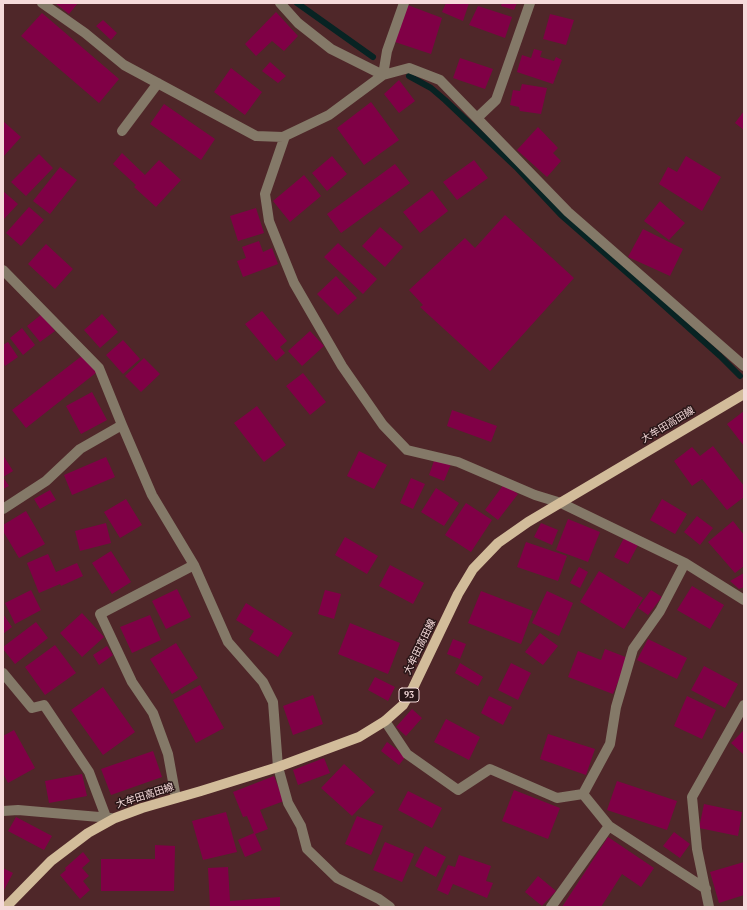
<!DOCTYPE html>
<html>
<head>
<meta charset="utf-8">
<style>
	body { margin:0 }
	#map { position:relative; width:747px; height:910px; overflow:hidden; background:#4f2729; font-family:"PT Serif",serif }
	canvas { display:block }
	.frame { position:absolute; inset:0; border:4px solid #f5dada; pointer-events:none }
</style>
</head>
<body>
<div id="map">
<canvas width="747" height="910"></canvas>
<div class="frame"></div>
</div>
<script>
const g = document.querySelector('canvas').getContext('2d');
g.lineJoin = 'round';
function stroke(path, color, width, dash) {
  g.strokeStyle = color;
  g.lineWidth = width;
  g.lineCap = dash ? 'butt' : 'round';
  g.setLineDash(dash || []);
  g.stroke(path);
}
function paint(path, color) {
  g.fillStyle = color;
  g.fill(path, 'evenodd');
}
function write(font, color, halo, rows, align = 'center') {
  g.font = font + ' "PT Serif","Noto Sans JP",serif';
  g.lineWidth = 3;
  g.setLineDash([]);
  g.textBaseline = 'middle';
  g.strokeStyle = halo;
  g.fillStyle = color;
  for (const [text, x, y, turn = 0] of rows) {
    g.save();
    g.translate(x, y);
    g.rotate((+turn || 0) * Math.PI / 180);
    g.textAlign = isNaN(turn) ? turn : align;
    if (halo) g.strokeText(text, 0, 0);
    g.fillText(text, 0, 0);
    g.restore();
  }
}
stroke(new Path2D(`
	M297,3l76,54
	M409,76l22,12 14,12 71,67 45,48 80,70 79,71 20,20`), '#082323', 6);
paint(new Path2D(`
	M55,3h23l-9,11z
	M446,3h23l-6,18 -21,-9z
	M502,3h15l-3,7 -13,-4z
	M405,4l37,14 -11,36 -39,-13z
	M478,6l34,11 -7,21 -36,-13z
	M276,12l22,24 -14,15 -12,-10 -16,15 -11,-12z
	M42,13l77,66 -20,24 -78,-67z
	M550,14l24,6 -8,25 -23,-6z
	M103,20l14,13 -6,7 -15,-14z
	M534,49l8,2 -2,6 14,4 2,-4 6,3 -9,24 -36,-12 5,-17 9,3z
	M460,58l33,11 -8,20 -32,-11z
	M270,62l16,14 -8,7 -16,-12z
	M231,68l31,24 -17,23 -31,-23z
	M399,80l16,21 -16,12 -15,-19z
	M522,84l25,4 -6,26 -21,-3 -1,-4 -9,-2 3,-15 7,1z
	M371,102l28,38 -35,25 -27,-37z
	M164,104l51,35 -14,21 -51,-36z
	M744,111v19l-9,-7z
	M3,121l18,16 -18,20z
	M538,127l20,21 -5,5 8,8 -14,16 -30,-27z
	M122,153l23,22 14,-15 22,20 -25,27 -22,-20 2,-2 -23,-21z
	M39,154l14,14 -27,28 -15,-14z
	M332,156l15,18 -20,17 -15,-18z
	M686,156l35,21 -19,34 -43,-27 9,-17 9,5z
	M474,160l14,18 -31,22 -14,-18z
	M395,164l15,19 -69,50 -14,-19z
	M60,167l17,13 -27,34 -17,-13z
	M304,175l17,21 -31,26 -17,-21z
	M432,190l16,21 -28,22 -17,-21z
	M3,191l15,13 -15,16z
	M660,201l25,22 -16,17 -25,-19z
	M29,207l15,13 -23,26 -15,-13z
	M256,208l8,25 -26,8 -8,-25z
	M505,215l69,63 -84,93 -70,-64 3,-2 -14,-15 56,-52 10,10z
	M380,227l23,20 -18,20 -23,-21z
	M643,229l40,20 -13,27 -42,-19z
	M259,241l4,11 9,-4 6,16 -35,13 -6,-16 9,-3 -4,-11z
	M338,243l39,36 -14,15 -39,-37z
	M46,244l27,25 -18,20 -27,-25z
	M336,276l21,22 -19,17 -21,-21z
	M262,311l25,30 -7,6 5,6 -9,8 -31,-37z
	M42,314l13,17 -15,11 -13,-16z
	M102,314l16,18 -18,16 -16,-18z
	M22,328l13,17 -12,10 -13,-17z
	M310,331l14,15 -22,20 -14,-15z
	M123,340l17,19 -17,15 -17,-19z
	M8,342l10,15 -13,9 -2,-4v-17z
	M83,355l14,17 -71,56 -14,-18z
	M144,358l16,16 -19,18 -16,-16z
	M303,373l23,29 -16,13 -24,-29z
	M92,392l15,28 -26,14 -15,-28z
	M257,406l29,39 -22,17 -30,-39z
	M452,410l45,16 -6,16 -44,-16z
	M744,411v35l-17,-22z
	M713,446l31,40v11l-17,13 -25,-31 -10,7 -18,-25 18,-14 8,9z
	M359,451l28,14 -13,24 -27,-13z
	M3,455l10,16 -10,6 6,9 -6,3z
	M106,457l9,20 -43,18 -8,-20z
	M435,458l16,6 -7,17 -15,-6z
	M411,478l14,6 -12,25 -13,-6z
	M504,484l14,10 -20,26 -13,-10z
	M436,488l23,15 -15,23 -23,-14z
	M50,490l6,10 -16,9 -6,-10z
	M126,499l16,26 -22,13 -16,-26z
	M662,499l25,15 -12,20 -25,-14z
	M466,503l26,17 -21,32 -26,-17z
	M26,511l19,33 -26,14 -16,-27v-6z
	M697,516l16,12 -13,17 -16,-13z
	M568,519l32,13 -12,30 -32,-12z
	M733,521l11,14v31l-9,7 -27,-31z
	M106,523l5,20 -31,8 -5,-20z
	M541,523l17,7 -6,15 -18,-8z
	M345,537l33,19 -11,18 -32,-19z
	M624,538l14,7 -10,19 -14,-7z
	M526,542l41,14 -9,25 -41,-14z
	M111,551l20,31 -19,12 -20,-31z
	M48,554l8,18 21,-9 6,13 -22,10 -1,-2 -21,9 -12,-30z
	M390,565l34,18 -11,21 -34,-18z
	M579,567l9,5 -8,16 -10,-5z
	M599,571l44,27 -19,31 -44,-27z
	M744,573v14l-5,2 -9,-8z
	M692,586l32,19 -14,24 -33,-19z
	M177,589l14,28 -25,12 -14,-28z
	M31,590l10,20 -26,14 -10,-21z
	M325,590l16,4 -7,25 -16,-5z
	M651,590l11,7 -14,18 -10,-7z
	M481,591l52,20 -12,33 -53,-21z
	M547,591l26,12 -14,33 -27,-13z
	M246,603l47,30 -15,24 -29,-18 5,-8 -18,-11z
	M82,613l22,24 -22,20 -22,-24z
	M3,614l9,13 -9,7z
	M150,615l11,25 -29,13 -12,-26z
	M36,622l12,16 -33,26 -12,-15v-2z
	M350,623l50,20 -12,31 -50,-20z
	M540,633l18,13 -15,19 -18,-13z
	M453,639l13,5 -6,15 -13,-5z
	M648,639l39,19 -10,21 -40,-19z
	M176,643l22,35 -26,16 -22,-35z
	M55,645l21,28 -31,22 -20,-28z
	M107,646l6,9 -14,10 -6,-10z
	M605,649l23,9 -15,36 -45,-17 10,-26 23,9z
	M460,663l23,14 -5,9 -23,-13z
	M511,663l20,10 -13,27 -20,-10z
	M704,666l34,18 -13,24 -34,-18z
	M375,677l20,10 -7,14 -20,-11z
	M200,685l24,43 -28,15 -23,-43z
	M103,687l32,45 -32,23 -32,-45z
	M313,695l10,29 -30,11 -10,-29z
	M489,696l23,11 -9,18 -22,-12z
	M687,696l29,14 -14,29 -28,-13z
	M412,709l10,9 -16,18 -10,-9z
	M446,719l34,18 -11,23 -35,-18z
	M14,730l21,38 -27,15 -5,-10v-37z
	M743,731l1,1v20l-1,2 -12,-11z
	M548,734l47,15 -9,26 -46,-16z
	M387,742l19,14 -7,9 -18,-14z
	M153,751l9,26 -51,18 -10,-26z
	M324,758l6,15 -32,12 -5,-15z
	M344,764l31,28 -23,24 -31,-28z
	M82,774l5,22 -38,7 -4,-22z
	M274,776l10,25 -24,9 8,19 -13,5 7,16 -17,7 -7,-17 16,-7 -7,-17 -4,1 -10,-25z
	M617,781l60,20 -10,29 -60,-20z
	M514,790l46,18 -12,31 -46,-18z
	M408,791l34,17 -10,20 -34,-18z
	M704,804l38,8 -4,24 -39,-8z
	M226,812l11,40 -34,8 -11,-39z
	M357,816l26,10 -12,29 -26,-11z
	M16,817l36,19 -8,14 -36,-19z
	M674,832l16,12 -10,14 -17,-12z
	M608,837l46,31 -13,19 -19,-13 -21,33h-39z
	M385,842l29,12 -12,28 -29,-12z
	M155,845l20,1 -1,45h-73v-32h54z
	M425,846l21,11 -10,20 -21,-11z
	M83,852l7,9 -8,7 7,8 -6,5 7,9 -10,9 -20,-24 6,-5 -1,-2z
	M459,855l32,11 -5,15 7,2 -6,15 -34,-14 -5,11 -11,-5 11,-25 7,2z
	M744,862v33l-25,8 -9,-31z
	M228,867l2,34 50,-4v10h-70l-2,-39z
	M3,868l10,5 -10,19z
	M538,876l18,15 -14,15 -17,-14z`), '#800046');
stroke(new Path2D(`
	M42,3l43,30 39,32 132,71 27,1 2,-1 44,-21 54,-40 26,-7 31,12 128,132 176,154
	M280,3l18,20 33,26 52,26
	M383,75l4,-24 17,-48
	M477,118l19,-18 34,-97
	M122,131l36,-48
	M285,136l-20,58 4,27 25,62 48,83 41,59 24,25 51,12 77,33 26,8 124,60 59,37
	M3,270l96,98 23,57 30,70 42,70 34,77 35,40 10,20 5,65 10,36 13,23 6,23 30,29 42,21 11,8
	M3,509l43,-28 34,-32 42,-24
	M3,673l29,35 12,-3 45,67 17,45
	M385,721l22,33 51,36 32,-21 67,29 26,-4
	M176,798l-8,-44 -15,-41 -21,-31 -32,-68 94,-49
	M3,811l15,-1 93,8
	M609,826l97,63
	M551,907l58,-81 -26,-32 27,-50 6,-37 17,-58 27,-38 25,-48
	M709,907l-12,-58 -5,-52 52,-92`), '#847968', 10);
stroke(new Path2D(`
	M6,907l45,-46 37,-28 27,-15 27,-10 59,-17 77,-24 81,-30 26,-16 18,-16 10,-17 45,-94 15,-25 25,-26 30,-21 216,-128`), '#d2bc9a', 10);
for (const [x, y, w] of [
	[409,695,20]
]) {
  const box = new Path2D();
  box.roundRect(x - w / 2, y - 7, w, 14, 3);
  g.fillStyle = '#291617';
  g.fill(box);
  stroke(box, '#f5dada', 1);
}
write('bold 9px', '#f5dada', null, [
	["93",409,695]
]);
write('10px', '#f5dada', '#291617', [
	["大牟田高田線",668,425,-31],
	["大牟田高田線",420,647,-64],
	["大牟田高田線",145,796,-18]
]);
</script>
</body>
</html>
